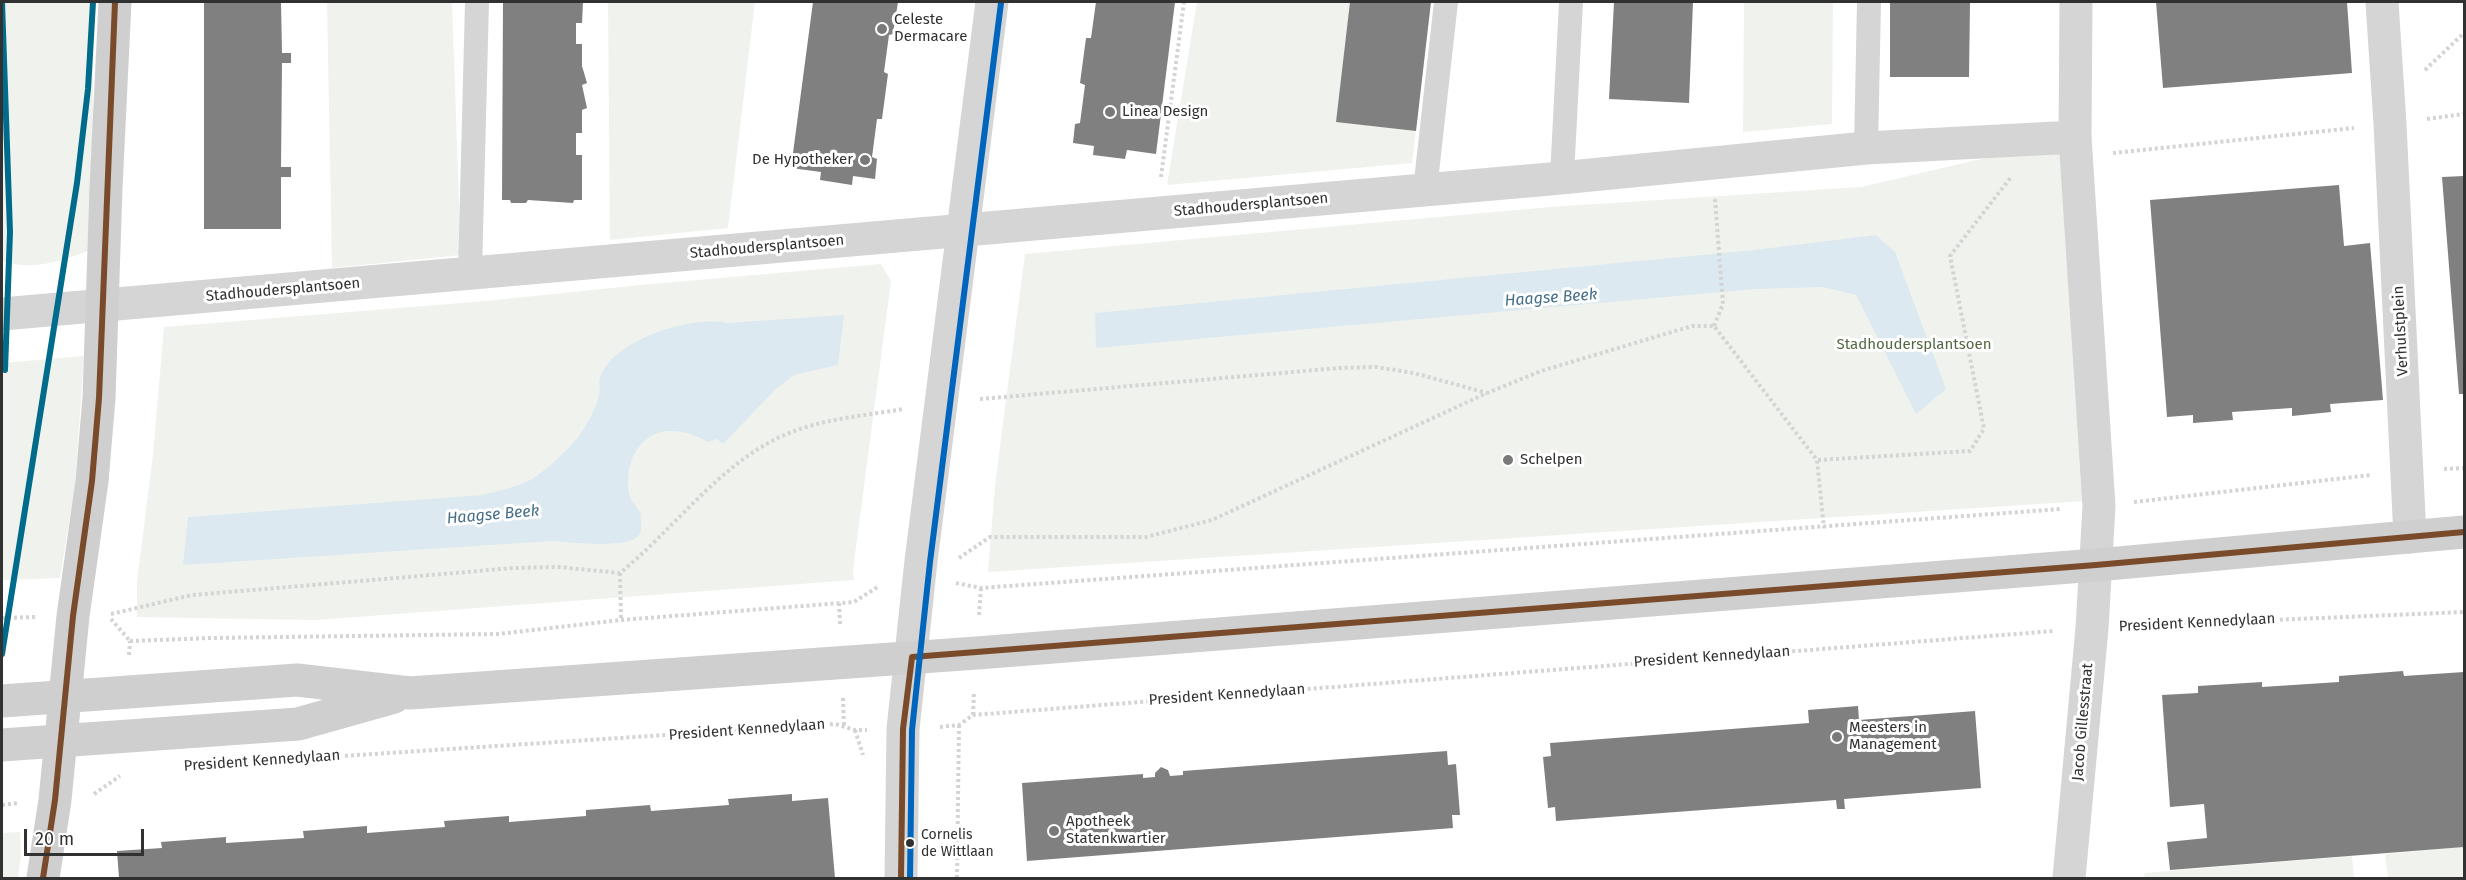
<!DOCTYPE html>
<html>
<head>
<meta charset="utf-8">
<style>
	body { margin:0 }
	#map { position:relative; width:2466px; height:880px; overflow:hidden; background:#fff; font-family:"Fira Sans",sans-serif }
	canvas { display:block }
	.frame { position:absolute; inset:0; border:3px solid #313131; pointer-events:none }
	.scale { position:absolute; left:24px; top:829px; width:120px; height:27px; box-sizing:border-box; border:3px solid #313131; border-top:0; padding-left:8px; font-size:18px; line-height:21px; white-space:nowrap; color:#313131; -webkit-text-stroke:4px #fff; paint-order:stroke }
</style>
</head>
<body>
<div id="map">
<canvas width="2466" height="880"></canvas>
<div class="frame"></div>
<div class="scale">20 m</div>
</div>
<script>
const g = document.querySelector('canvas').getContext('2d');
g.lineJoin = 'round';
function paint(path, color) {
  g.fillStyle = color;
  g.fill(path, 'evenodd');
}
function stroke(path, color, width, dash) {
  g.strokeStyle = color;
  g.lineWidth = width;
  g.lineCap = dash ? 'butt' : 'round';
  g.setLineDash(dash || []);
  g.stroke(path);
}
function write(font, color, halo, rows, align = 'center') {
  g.font = font + ' "Fira Sans",sans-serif';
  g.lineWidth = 6;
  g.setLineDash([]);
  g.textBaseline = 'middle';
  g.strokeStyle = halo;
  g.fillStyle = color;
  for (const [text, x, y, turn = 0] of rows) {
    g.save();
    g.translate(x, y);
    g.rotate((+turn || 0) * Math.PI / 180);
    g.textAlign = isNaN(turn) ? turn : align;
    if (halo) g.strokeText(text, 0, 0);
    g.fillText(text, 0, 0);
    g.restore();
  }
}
paint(new Path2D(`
	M2,2h91v247c-29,11 -61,23 -91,12z
	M327,2h125l9,253 -129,13z
	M608,2h147l-27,226 -118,12z
	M1197,2h234l-19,161 -245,22z
	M1744,2h89l-1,122 -89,8z
	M2075,137l10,364 -1097,71 7,-87 30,-231 525,-47 311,-20z
	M881,264l10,17 -38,289 1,10 -538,40 -179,-3v-35l16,-128 11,-127 322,-26 154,-16z
	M84,356l-9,130 -15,92 -58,2v-217z
	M20,832l1,23 -3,23h-16v-45z
	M2464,847v31h-76l-3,-24z
	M2352,856l2,22h-209l-1,-5z`), '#f0f3ed');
paint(new Path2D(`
	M1876,235l19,17 51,137 -30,25 -60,-119 -33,-8 -67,2 -660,59 -1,-35 659,-63z
	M844,315l-6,50 -44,10 -18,14 -53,55 -6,-5 -9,3c-32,-18 -66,-16 -78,23 -2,9 -3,19 -1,28 1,7 8,14 12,20 -1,6 2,17 -2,22 -11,15 -69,7 -87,6l-369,24 5,-48 294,-22c15,-4 30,-7 44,-13 15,-6 42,-32 52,-45 8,-10 18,-29 21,-41 2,-5 -1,-12 1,-18 12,-38 91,-63 127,-55z`), '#dde9f0');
paint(new Path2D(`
	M204,2h77l1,51h9v10h-9l-1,104h10v10h-10v52h-77z
	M503,2h80l-1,21h-6v21h6v22l5,17 -5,2 5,23 -5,2v23h-6v22h6v45h-8l-1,3 -45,-3 -2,3h-15l-1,-3h-8z
	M813,2h85l-5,32 -4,1 -5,37 4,2 -6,45h-5l-5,38 5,2 -2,20 -22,-3 -1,9 -32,-5 1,-8 -30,-4z
	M1096,2h79l-19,152 -29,-4 -2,9 -32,-4 1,-9 -21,-3 2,-19 5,-1 5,-38 -5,-2 6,-45h5z
	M1350,2h81l-15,129 -80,-9z
	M1614,2h79l-4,101 -80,-4z
	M1890,2h80l-1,75h-79z
	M2156,2h191l5,71 -189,15z
	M2464,176v218h-5l-17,-217z
	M2339,185l5,61 26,-3 13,157 -53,4 1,8 -39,4v-8l-60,4 1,8 -40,3v-8l-26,2 -17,-217z
	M2403,671l1,5 60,-4v175l-294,23 -3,-28 40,-4 -3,-34 -34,3 -8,-112 36,-2v-7l64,-4v5l77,-5v-6z
	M1858,706l1,14 116,-9 6,77 -137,11 1,10h-8l-1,-9 -280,21 -1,-14 -7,1 -5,-51 8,-1 -1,-13 259,-20 -1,-13z
	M1447,751l1,14 8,-1 4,51h-8l1,13 -426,33 -5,-78 121,-9v4l12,-1v-4l6,-6 7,3 2,6 13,-1v-4z
	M792,794v7l36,-3 7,80h-716l-2,-27 45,-3 -1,-6 65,-5v6l78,-5 -1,-7 64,-5v7l78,-6 -1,-6 65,-5v6l77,-6v-6l64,-5 1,6 78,-6 -1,-6z`), '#808080');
stroke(new Path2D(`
	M2425,70l39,-37
	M2427,119l37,-5
	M2113,153l241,-25
	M1161,177l23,-175
	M1714,326l9,-22 -8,-105
	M980,399l359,-31 37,-1 38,6 73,20
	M1818,460l152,-9 14,-22 -34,-173 61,-79
	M2444,469l20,-1
	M2134,502l237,-27
	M959,558l31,-21h156l66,-17 275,-127 54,-22 151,-45h22l103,134 7,68
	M620,573l1,47
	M956,583l25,5 1080,-79
	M839,603l1,21
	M111,614l81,-19 322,-27 44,-1 62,6c53,-43 98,-107 160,-136 38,-18 82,-21 124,-28
	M979,615l2,-27
	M2,618l33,-1
	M111,619l19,22
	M2130,626l334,-14
	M130,641l81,-3 287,-4 123,-14 233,-18 25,-16
	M129,655l1,-14
	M843,698l1,29
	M973,715l1,-23
	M940,727l19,-2 14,-10 1081,-84
	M855,730l8,25
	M327,757l508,-33 20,6h12
	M94,794l26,-18
	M2,805l17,-2
	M957,878l2,-153`), '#d4d4d4', 4, [3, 3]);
stroke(new Path2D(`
	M1866,148l3,-146
	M1562,177l9,-175
	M1425,190l21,-188
	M470,273l7,-271`), '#d5d5d5', 24);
stroke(new Path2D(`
	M2382,2l8,122 20,413
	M2,314l1548,-135 316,-31 209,-11
	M901,878l2,-149 18,-168 71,-559
	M2069,878l23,-250 7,-122 -24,-369 1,-135`), '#d5d5d5', 33);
stroke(new Path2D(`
	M2,701l295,-21 113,13 567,-40 1119,-88 368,-33
	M2,745l296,-21 96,-27
	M43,878l12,-78 18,-184 19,-135 7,-83 7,-210 9,-186`), '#cfcfcf', 33);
stroke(new Path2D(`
	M43,878l12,-78 18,-184 19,-135 7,-83 16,-396
	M901,878l2,-149 9,-72 1184,-92 368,-33`), '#7a4b2a', 6);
stroke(new Path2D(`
	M910,878l2,-148 18,-168 71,-559`), '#0065bd', 6);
stroke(new Path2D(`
	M2,2l8,230 -5,138
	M2,654l75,-471 11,-94 5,-87`), '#006b8b', 6);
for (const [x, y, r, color] of [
	[882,29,6,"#797979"],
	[1110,112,6,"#797979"],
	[865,160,6,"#797979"],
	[1508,460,6,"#797979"],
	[1837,737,6,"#797979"],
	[1054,831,6,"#797979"],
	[910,843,5,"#313131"]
]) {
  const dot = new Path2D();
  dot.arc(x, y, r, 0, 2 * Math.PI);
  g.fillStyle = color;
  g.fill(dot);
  stroke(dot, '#fff', 2);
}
write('14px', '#313131', '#fff', [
	["Cornelis",921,835],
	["de Wittlaan",921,852]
], 'left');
write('15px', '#313131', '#fff', [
	["Celeste",894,20],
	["Dermacare",894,37],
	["Linea Design",1122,112],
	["De Hypotheker",853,160,"right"],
	["Schelpen",1520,460],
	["Meesters in",1849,728],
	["Management",1849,745],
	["Apotheek",1066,822],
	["Statenkwartier",1066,839]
], 'left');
write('15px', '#313131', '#fff', [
	["Stadhoudersplantsoen",1251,205,-5],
	["Stadhoudersplantsoen",767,247,-5],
	["Stadhoudersplantsoen",283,290,-5],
	["Verhulstplein",2401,331,-93],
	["President Kennedylaan",2197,623,-3],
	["President Kennedylaan",1712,657,-4],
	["President Kennedylaan",1227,695,-4],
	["Jacob Gillesstraat",2083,722,-85],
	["President Kennedylaan",747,730,-4],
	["President Kennedylaan",262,761,-4]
]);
write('15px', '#536843', '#fff', [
	["Stadhoudersplantsoen",1914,345]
]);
write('italic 16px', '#476f8a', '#fff', [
	["Haagse Beek",1551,298,-4],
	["Haagse Beek",493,515,-5]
]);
</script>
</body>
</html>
